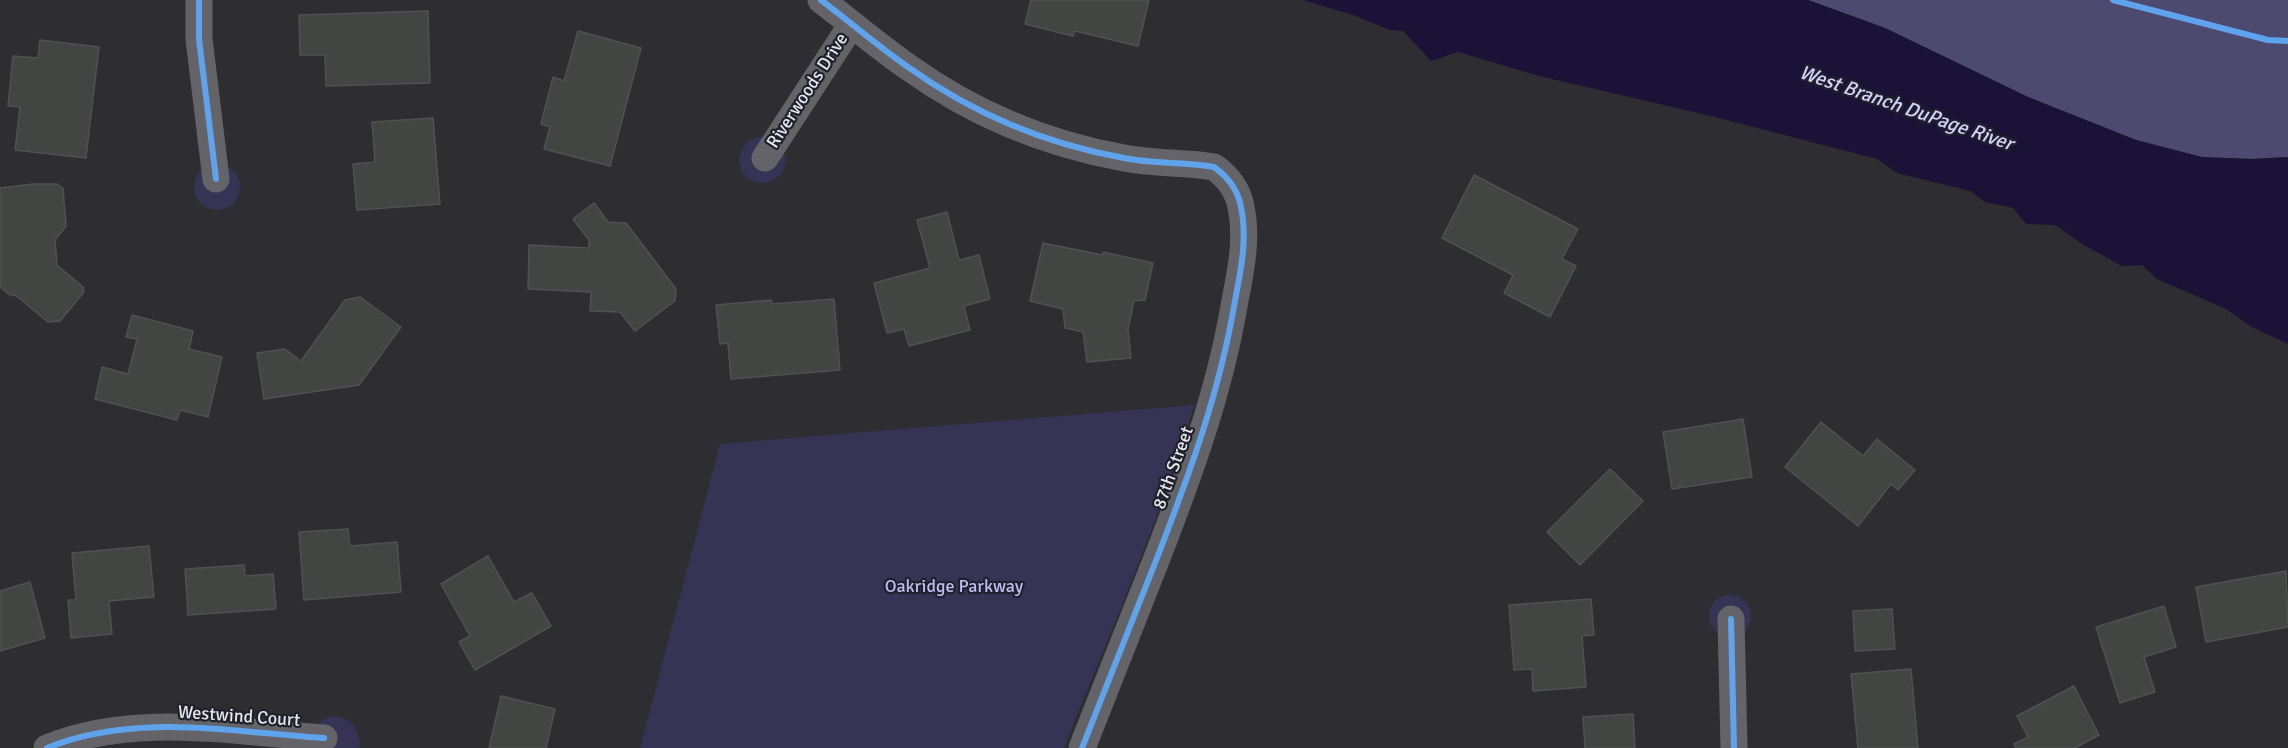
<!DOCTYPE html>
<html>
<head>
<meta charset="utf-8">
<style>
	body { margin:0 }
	canvas { display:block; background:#2d2d32 }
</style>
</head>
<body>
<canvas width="2288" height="748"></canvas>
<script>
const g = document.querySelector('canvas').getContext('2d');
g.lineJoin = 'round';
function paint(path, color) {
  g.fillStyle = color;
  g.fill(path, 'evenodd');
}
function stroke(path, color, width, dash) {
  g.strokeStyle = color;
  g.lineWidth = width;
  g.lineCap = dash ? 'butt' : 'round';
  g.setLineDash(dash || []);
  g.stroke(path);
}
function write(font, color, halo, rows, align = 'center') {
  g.font = font + ' Signika,sans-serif';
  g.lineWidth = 4.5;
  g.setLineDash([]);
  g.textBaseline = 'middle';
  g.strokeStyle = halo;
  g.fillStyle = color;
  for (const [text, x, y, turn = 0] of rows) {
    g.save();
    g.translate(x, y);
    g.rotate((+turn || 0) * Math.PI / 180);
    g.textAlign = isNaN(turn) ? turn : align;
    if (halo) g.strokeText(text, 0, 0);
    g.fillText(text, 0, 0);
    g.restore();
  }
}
paint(new Path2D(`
	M739 160a23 23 0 1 1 46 0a23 23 0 1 1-46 0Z
	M194 187a23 23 0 1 1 46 0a23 23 0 1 1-46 0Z
	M1194,405c-35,117 -85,230 -130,343h-424l80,-304z
	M1709 616a21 21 0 1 1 42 0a21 21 0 1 1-42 0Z
	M335,716c18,4 25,14 25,32h-51c5,-20 4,-27 26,-32z`), '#373354');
paint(new Path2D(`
	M1808,0h480v157l-36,2 -50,-2 -66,-17 -108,-43 -143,-69z`), '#4d4a70');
paint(new Path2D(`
	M1303,0h505l77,28 143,69 108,43 66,17 50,2 36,-2v187l-36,-17 -26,-18 -69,-30 -15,-14 -20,1 -40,-22 -27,-19 -29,-1 -13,-16 -28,-6 -15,-11 -73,-18 -20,-14 -166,-43 -172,-40 -81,-24 -27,9 -28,-30 -13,-1 -37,-15z`), '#1a1337');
const building = new Path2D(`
	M1031,0h118l-11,46 -63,-15 -2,5 -48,-12z
	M428,11l2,72 -104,3 -1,-31h-25l-1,-40z
	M578,31l63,17 -31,118 -66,-17 6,-22 -9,-3 12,-47 11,4z
	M40,40l59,7 -13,111 -71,-8 5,-43 -12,-1 5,-50 25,2z
	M433,118l7,86 -83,6 -4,-46 22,-2 -3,-40z
	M1474,175l104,54 -16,30 14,7 -26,51 -46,-24 9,-18 -71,-37z
	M33,184h24l6,4 3,38 -11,14 2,25 26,22 1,5 -24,29 -12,1 -33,-27h-5l-10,-8v-99z
	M594,203l14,19 18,1 50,66 -1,12 -40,30 -15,-19 -30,-1 1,-19 -63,-3 1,-44 60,3v-8l-16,-21z
	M947,212l12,48 20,-5 11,44 -26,7 6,24 -61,16 -5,-17 -17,4 -13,-50 56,-15 -13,-48z
	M1043,243l60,12v-3l50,11 -8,37 -11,1 -6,28 3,29 -44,4 -4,-30 -18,-4 -2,-19 -33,-8z
	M360,297l41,30 -42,58 -95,14 -7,-46 28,-4 16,12 44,-61z
	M834,299l6,71 -109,9 -3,-36 -8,1 -4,-39 55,-5 1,4z
	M132,315l61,16 -4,18 33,8 -14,60 -28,-7 -3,10 -82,-21 7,-32 26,7 9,-35 -11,-2z
	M1743,419l9,58 -80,12 -9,-57z
	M1821,422l42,34 14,-17 38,31 -17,20 -7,-6 -33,42 -73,-59z
	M1610,469l33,32 -63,64 -33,-33z
	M348,529l2,17 47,-4 4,50 -97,8 -5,-68z
	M149,546l5,51 -45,4 3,33 -41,4 -3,-38h8l-4,-47z
	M488,556l26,46 18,-9 19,33 -76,44 -16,-28 11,-6 -29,-52z
	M244,565l1,11 28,-2 3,35 -88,6 -3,-46z
	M2286,571l2,56 -82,15 -10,-55z
	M30,582l15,56 -45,13v-60z
	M1591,599l3,36 -12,1 4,51 -53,4 -1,-22 -18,1 -5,-65z
	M2164,606l12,41 -32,10 11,35 -35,11 -24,-76z
	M1892,609l3,40 -40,2 -2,-40z
	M1911,669l7,79h-60l-7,-74z
	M2074,686l25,49 -24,13h-59l-2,-4 14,-7 -11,-21z
	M501,696l54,13 -9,39h-57z
	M1633,714l2,34h-50l-2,-31z`);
paint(building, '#424642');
stroke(building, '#505152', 1.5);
stroke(new Path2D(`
	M199,0v39l17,140
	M821,0c29,22 57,46 87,67 64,46 138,77 216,91 30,6 61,4 90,9 14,10 24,23 27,40 7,33 -1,67 -7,99 -15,88 -45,169 -77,252 -25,63 -50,127 -75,190
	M765,158l87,-134
	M1731,619l3,129
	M47,748c87,-36 186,-16 277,-10`), '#646468', 27);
stroke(new Path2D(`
	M199,0v39l17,140
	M821,0c29,22 57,46 87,67 64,46 138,77 216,91 30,6 61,4 90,9 14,10 24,23 27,40 7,33 -1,67 -7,99 -15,88 -45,169 -77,252 -25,63 -50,127 -75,190
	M2113,0l155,40 20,1
	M1731,619l3,129
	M47,748c87,-36 186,-16 277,-10`), '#60a3ed', 6);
write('18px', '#e5e5ec', '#21212b', [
	["Riverwoods Drive",808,91,-57],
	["87th Street",1174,468,-70],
	["Westwind Court",239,717,4]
]);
write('18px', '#c0bcf6', '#21212b', [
	["Oakridge Parkway",954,587]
]);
write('italic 20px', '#d5d2ff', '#21212b', [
	["West Branch DuPage River",1906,109,19]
]);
</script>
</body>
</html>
